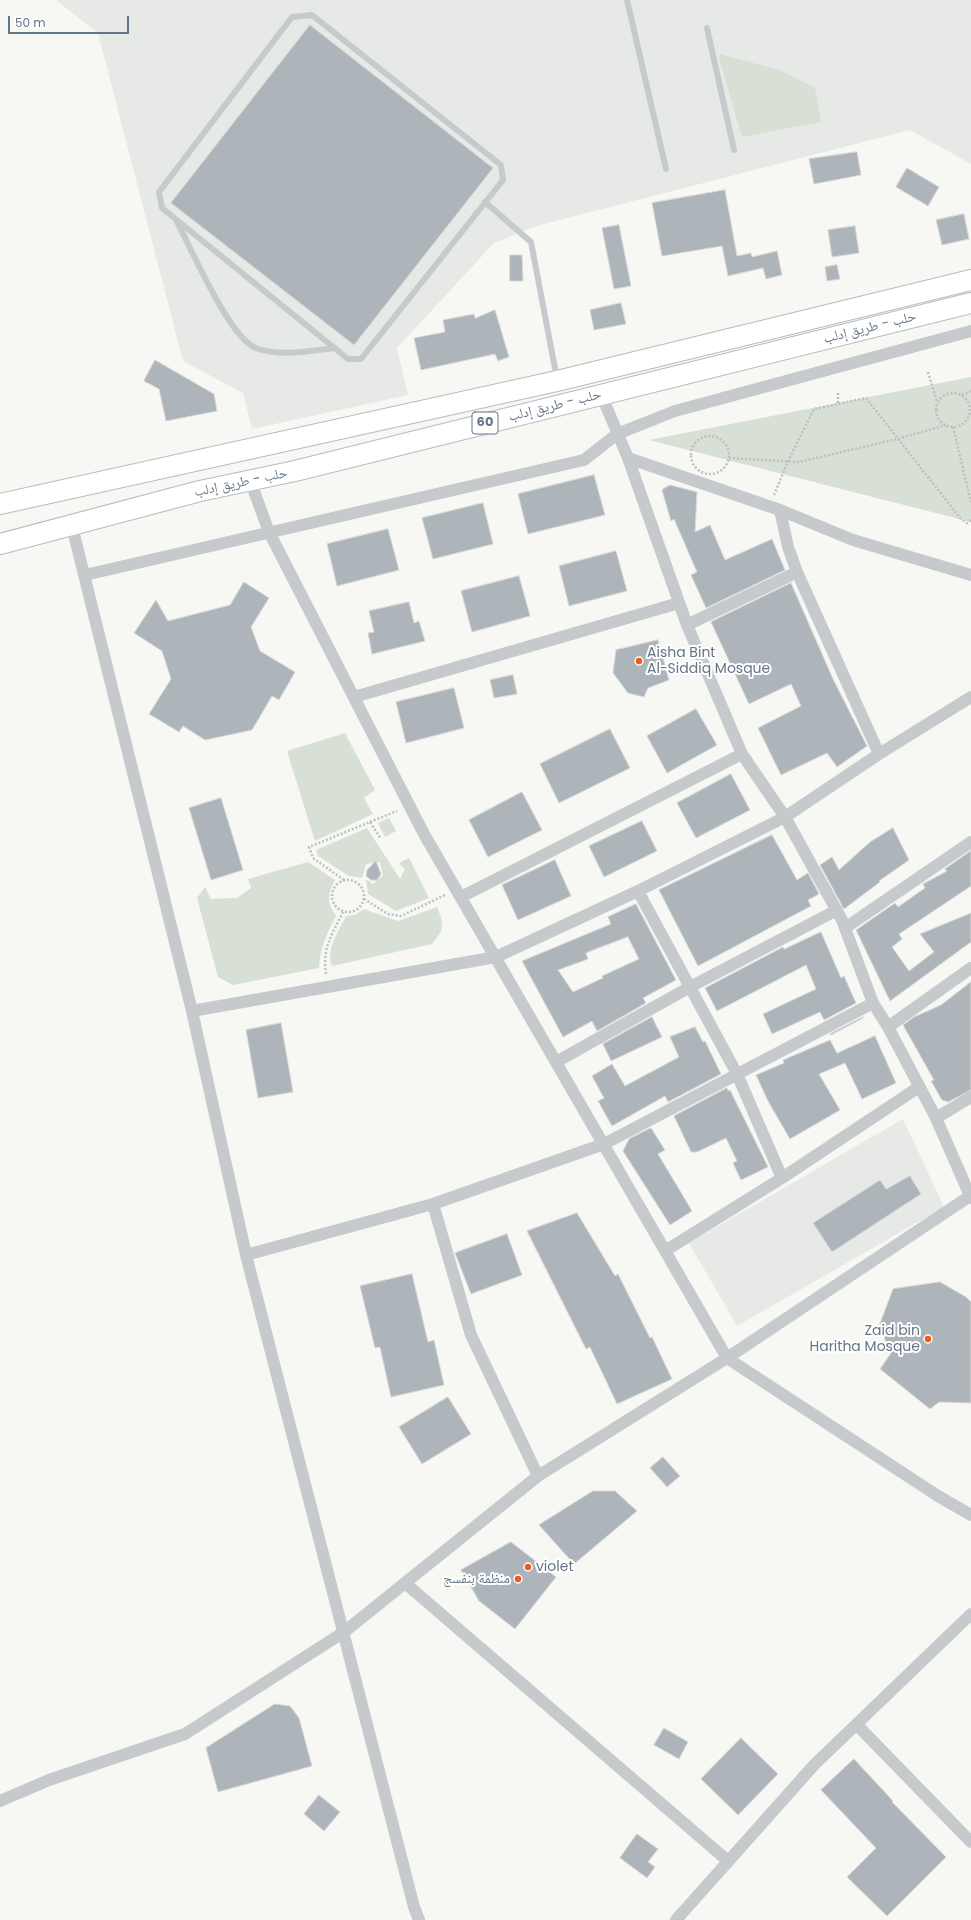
<!DOCTYPE html>
<html>
<head>
<meta charset="utf-8">
<style>
	body { margin:0 }
	#map { position:relative; width:971px; height:1920px; overflow:hidden; background:#f7f7f4; font-family:Poppins,sans-serif }
	canvas { display:block }
	.scale { position:absolute; left:8px; top:16px; width:121px; height:18px; box-sizing:border-box; border:2px solid #647586; border-top:0; padding-left:5px; font-size:12px; line-height:14px; white-space:nowrap; color:#647586; -webkit-text-stroke:3px #fff; paint-order:stroke }
</style>
</head>
<body>
<div id="map">
<canvas width="971" height="1920"></canvas>
<div class="scale">50 m</div>
</div>
<script>
const g = document.querySelector('canvas').getContext('2d');
g.lineJoin = 'round';
function paint(path, color) {
  g.fillStyle = color;
  g.fill(path, 'evenodd');
}
function stroke(path, color, width, dash) {
  g.strokeStyle = color;
  g.lineWidth = width;
  g.lineCap = dash ? 'butt' : 'round';
  g.setLineDash(dash || []);
  g.stroke(path);
}
function write(font, color, halo, rows, align = 'center') {
  g.font = font + ' Poppins,"Noto Naskh Arabic",sans-serif';
  g.lineWidth = 4;
  g.setLineDash([]);
  g.textBaseline = 'middle';
  g.strokeStyle = halo;
  g.fillStyle = color;
  for (const [text, x, y, turn = 0] of rows) {
    g.save();
    g.translate(x, y);
    g.rotate((+turn || 0) * Math.PI / 180);
    g.textAlign = isNaN(turn) ? turn : align;
    if (halo) g.strokeText(text, 0, 0);
    g.fillText(text, 0, 0);
    g.restore();
  }
}
paint(new Path2D(`
	M56,0h915v164l-61,-34 -374,96 -42,17 -97,105 11,47 -156,34 -9,-36 -60,-32 -85,-328z
	M903,1119l41,88 -207,119 -48,-83z`), '#e7e9e7');
paint(new Path2D(`
	M720,54l59,16 36,18 6,34 -79,15 -23,-79z
	M971,377v145l-322,-82z
	M345,733l30,57 -11,8 9,16 -58,27 -28,-90z
	M389,818l7,13 -11,6 -7,-14z
	M367,828l33,51 5,-10 -6,-6 10,-5 20,40 -33,13 -28,-17 -2,-15 7,5 10,-9 -3,-13 -14,2 -4,14 -13,-2 -31,-20 -2,-6z
	M308,862l27,18c-8,15 -8,22 1,36 -9,17 -16,32 -17,52l-86,17 -15,-8 -21,-79 8,-11 6,12 26,-1 14,-10 -3,-9z
	M437,907c7,17 8,22 -5,37l-100,22c-7,-16 7,-35 14,-50l9,-1 9,-6 34,12z`), '#d8dfd4');
const building = new Path2D(`
	M310,25l183,143 -139,177 -183,-142z
	M857,152l4,23 -47,9 -5,-25z
	M907,168l32,19 -11,19 -32,-19z
	M725,190l12,66 14,-3 1,4 25,-6 5,24 -16,4 -3,-11 -35,8 -6,-30 -60,10 -10,-53z
	M964,214l5,25 -27,6 -6,-25z
	M619,225l12,61 -17,3 -12,-61z
	M855,226l4,27 -27,4 -4,-27z
	M510,255h12l1,26h-13z
	M837,265l3,14 -13,2 -2,-14z
	M621,303l5,21 -32,6 -4,-20z
	M495,310l14,47 -11,4 -3,-7 -74,16 -7,-32 31,-6 -2,-12 31,-6 1,4z
	M155,360l59,34 3,17 -51,10 -7,-32 -15,-8z
	M594,475l11,40 -77,19 -10,-40z
	M670,485l27,7 -2,40 15,-7 15,35 47,-21 13,31 -79,38 -15,-33 6,-3 -23,-53 -3,2 -9,-31z
	M483,503l10,41 -60,15 -11,-41z
	M388,529l11,41 -62,16 -10,-42z
	M616,551l11,40 -58,15 -10,-40z
	M519,576l11,40 -58,16 -11,-41z
	M244,582l25,16 -18,29 9,24 35,21 -16,28 -7,-4 -20,34 -47,10 -22,-14 -4,6 -30,-18 22,-35 -9,-28 -28,-18 22,-33 12,21 62,-16z
	M791,583l42,96 34,67 -30,21 -10,-14 -46,22 -23,-47 43,-22 -10,-22 -42,20 -38,-82z
	M409,602l5,21 5,-2 6,20 -53,13 -4,-21 6,-1 -5,-21z
	M658,640l11,40 -21,8 -4,9 -16,-4 -15,-20 3,-23z
	M513,675l4,19 -23,4 -4,-18z
	M454,688l10,40 -58,15 -10,-41z
	M696,709l21,36 -50,28 -20,-37z
	M610,729l20,39 -71,35 -19,-39z
	M731,774l19,36 -54,28 -19,-35z
	M522,792l20,38 -54,27 -19,-37z
	M221,798l22,72 -32,10 -22,-72z
	M642,821l15,30 -53,26 -15,-31z
	M893,828l16,32 -30,21 1,1 -36,27 -24,-44 12,-8 7,13 31,-28z
	M772,835l25,45 11,-7 11,21 -11,6 3,6 -113,60 -39,-76z
	M971,851v35l-72,48 3,5 -10,8 17,24 25,-19 -14,-18 51,-21v29l-81,59 -34,-71 39,-27 3,4 27,-19 -2,-4 24,-13 -2,-2z
	M555,860l16,36 -53,24 -16,-35z
	M376,861l5,13 -4,6h-6l-5,-4 1,-6z
	M636,904l40,76 -33,18 3,5 -49,28 -5,-10 -29,16 -41,-76 89,-37 -3,-7zM628,937l11,22 -37,17 1,2 -30,14 -15,-22 30,-11 -2,-6z
	M821,932l20,46 3,-2 12,27 -32,17 -4,-8 -48,22 -9,-20 53,-25 -10,-24 -89,46 -12,-23 78,-41 1,2z
	M971,982v108l-23,12 -6,-2 -11,-19 3,-1 -31,-55 11,-8 27,-12z
	M652,1017l10,20 -51,24 -8,-17z
	M863,1017v1l-32,17 -1,-1z
	M281,1023l12,69 -35,6 -12,-68z
	M695,1027l8,15 2,-1 16,33 -53,28 -3,-6 -53,30 -14,-25 6,-3 -12,-22 20,-12 13,22 54,-29 -9,-20z
	M875,1036l21,47 -34,16 -17,-36 -26,11 21,36 -50,29 -22,-38 -12,-26 28,-12 -1,-3 47,-20 7,13z
	M727,1088l1,3 2,-1 38,77 -27,13 -8,-17 4,-2 -11,-23 -29,14h-6l-17,-36z
	M651,1128l14,22 -7,4 34,57 -22,14 -47,-74 6,-12z
	M910,1176l11,18 -89,58 -19,-29 67,-43 6,9z
	M577,1213l38,63 3,-2 32,64 2,-1 20,42 -55,25 -27,-57 -4,2 -59,-118z
	M507,1234l15,41 -51,19 -16,-41z
	M412,1274l16,68 6,-2 10,45 -53,12 -11,-50 -5,1 -15,-62z
	M940,1282l26,15 5,5v101l-32,-1 -9,7 -50,-40 11,-16 -12,-27 14,-37z
	M448,1397l23,37 -49,30 -23,-37z
	M663,1457l17,19 -13,11 -17,-19z
	M593,1491h22l22,20 -63,53 -35,-39z
	M511,1542l45,35 -41,52 -36,-28 -18,-31z
	M275,1704l15,2 9,12 13,48 -94,26 -12,-44z
	M664,1728l24,14 -9,17 -25,-14z
	M741,1738l37,36 -40,41 -37,-36z
	M854,1759l39,42 -1,1 54,55 -59,59 -40,-39 29,-29 -55,-58z
	M319,1795l21,17 -16,19 -20,-17z
	M637,1834l21,15 -10,13 7,5 -8,11 -27,-20z`);
paint(building, '#adb5bb');
stroke(building, '#d8d8d6', 1);
const primary = new Path2D(`
	M0,504l557,-123 414,-101
	M0,544l200,-53 95,-20 676,-168`);
stroke(primary, '#b7bbbf', 22);
stroke(new Path2D(`
	M928,372l9,30
	M838,393v11
	M936 410a17 17 0 1 1 34 0a17 17 0 1 1-34 0Z
	M962,395l9,-4
	M953,427l18,75
	M691 455a19 19 0 1 1 38 0a19 19 0 1 1-38 0Z
	M729,458l70,4 98,-23 49,-14
	M774,495l15,-36 25,-50 52,-11 95,121 6,4 4,-3
	M370,822l27,-11
	M332 896a16 16 0 1 1 32 0a16 16 0 1 1-32 0Z
	M344,880l-31,-22 -4,-11 61,-25 11,17
	M364,899l24,15 13,2 44,-21
	M326,974c-4,-27 6,-39 17,-62`), '#bdc0c2', 2.5, [2, 2]);
stroke(new Path2D(`
	M627,0l39,169
	M312,15l189,150 2,15 -142,179h-13l-186,-151 -3,-16 133,-175z
	M707,28l27,122
	M485,202l46,40 26,137
	M177,222c14,26 53,117 79,126 24,9 54,3 79,0`), '#c6cacd', 6);
stroke(new Path2D(`
	M601,394l27,64 59,167 55,129 43,63 57,103 31,83 15,24 48,91 35,80
	M628,458l152,52 73,30 118,35
	M250,480l19,52 155,302 303,524 211,138 33,19
	M780,510l8,37 9,25 82,182
	M72,526l120,485 54,244 168,652 5,13
	M85,575l499,-115 33,-26 58,-23 296,-80
	M687,625l110,-53
	M354,697l325,-94
	M638,891l99,183 45,104
	M461,897l281,-143
	M845,928l126,-86
	M192,1011l304,-54 142,-66 147,-74 94,-63 92,-57
	M888,1027l83,-59
	M556,1062l134,-75 147,-77
	M936,1118l35,-21
	M665,1251l117,-73 137,-91
	M246,1255l187,-51
	M538,1476l-67,-141 -38,-131 171,-60 269,-141
	M405,1583l323,278
	M857,1725l114,117
	M0,1801l49,-21 136,-46 159,-102 194,-156 189,-118 243,-162
	M676,1920l138,-155 157,-151`), '#c6cacd', 12);
stroke(primary, '#fff', 20);
for (const [x, y, r, color] of [
	[639,661,4,"#ec5b1f"],
	[928,1339,4,"#ec5b1f"],
	[528,1567,4,"#ec5b1f"],
	[518,1579,4,"#ec5b1f"]
]) {
  const dot = new Path2D();
  dot.arc(x, y, r, 0, 2 * Math.PI);
  g.fillStyle = color;
  g.fill(dot);
  stroke(dot, '#fff', 1.5);
}
for (const [x, y, w] of [
	[485,423,26]
]) {
  const box = new Path2D();
  box.roundRect(x - w / 2, y - 11, w, 22, 3);
  g.fillStyle = '#fff';
  g.fill(box);
  stroke(box, '#647586', 1);
}
write('bold 13px', '#647586', null, [
	["60",485,423]
]);
write('14px', '#647586', '#fff', [
	["حلب - طريق إدلب",870,328,-14],
	["حلب - طريق إدلب",555,406,-14],
	["حلب - طريق إدلب",241,483,-12]
]);
write('14px', '#647586', '#fff', [
	["Aisha Bint",647,653],
	["Al-Siddiq Mosque",647,669],
	["Zaid bin",920,1331,"right"],
	["Haritha Mosque",920,1347,"right"],
	["violet",536,1567],
	["منظمة بنفسج",510,1579,"right"]
], 'left');
</script>
</body>
</html>
